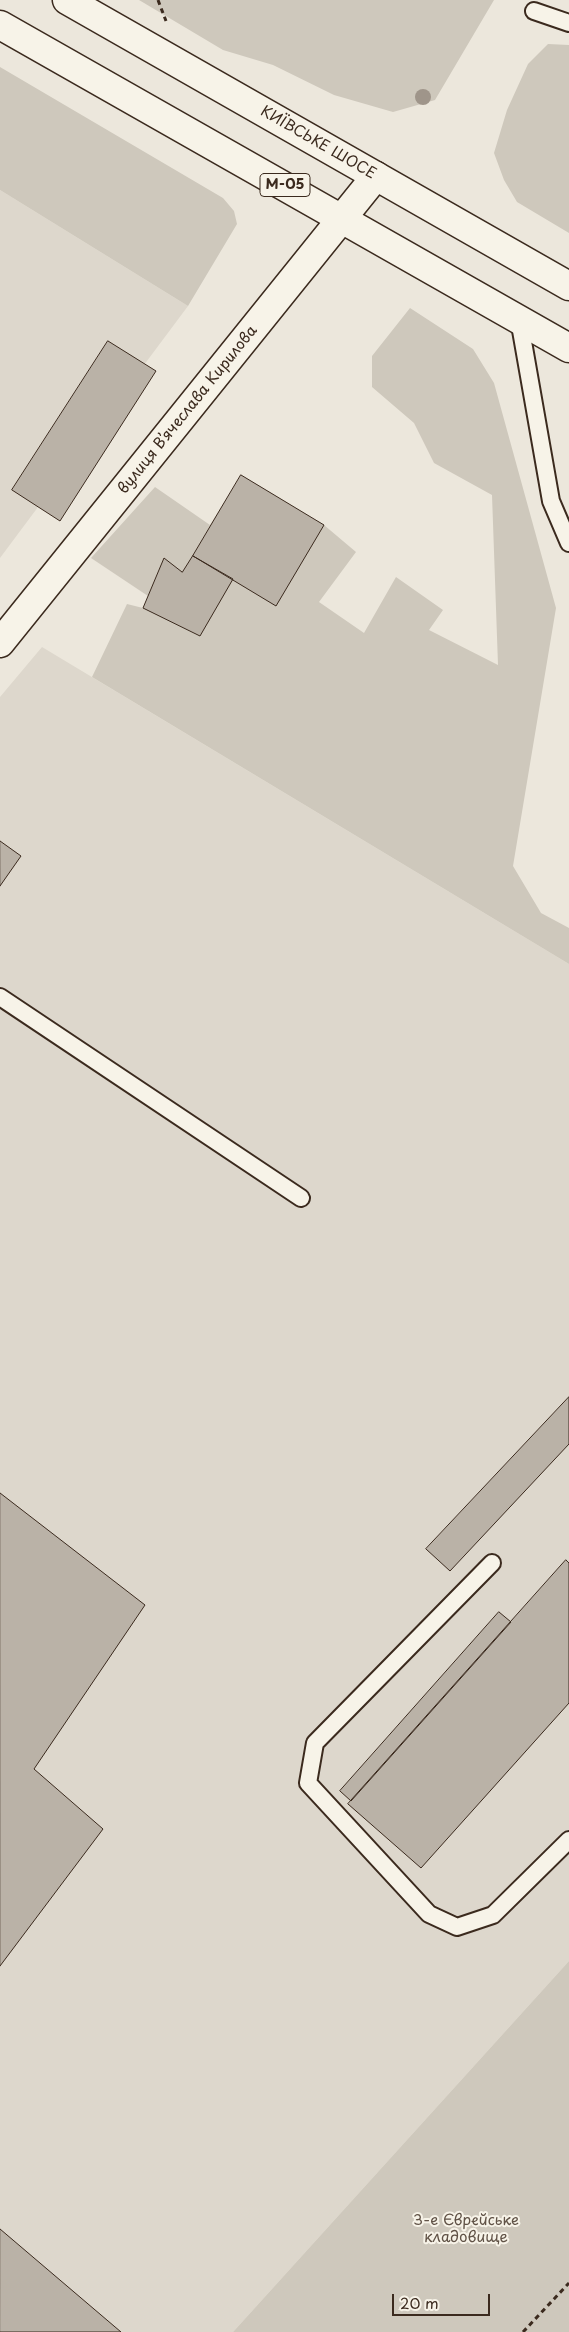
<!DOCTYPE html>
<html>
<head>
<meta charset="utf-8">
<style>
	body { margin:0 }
	#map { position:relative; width:569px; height:2332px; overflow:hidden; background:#ece7dc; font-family:"Playpen Sans",sans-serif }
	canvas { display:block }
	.scale { position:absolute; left:392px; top:2294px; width:98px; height:22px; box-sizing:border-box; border:2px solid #3b2a1e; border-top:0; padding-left:6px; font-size:15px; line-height:18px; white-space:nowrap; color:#3b2a1e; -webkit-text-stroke:4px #f7f3e8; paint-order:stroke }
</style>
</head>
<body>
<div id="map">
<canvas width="569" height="2332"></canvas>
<div class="scale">20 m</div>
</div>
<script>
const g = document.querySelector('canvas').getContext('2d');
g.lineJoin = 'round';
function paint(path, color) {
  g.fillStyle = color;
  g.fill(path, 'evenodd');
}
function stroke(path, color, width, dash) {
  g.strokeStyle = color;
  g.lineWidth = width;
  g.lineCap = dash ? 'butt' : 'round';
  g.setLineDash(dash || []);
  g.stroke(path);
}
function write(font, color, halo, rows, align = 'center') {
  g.font = font + ' "Playpen Sans",sans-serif';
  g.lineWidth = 4;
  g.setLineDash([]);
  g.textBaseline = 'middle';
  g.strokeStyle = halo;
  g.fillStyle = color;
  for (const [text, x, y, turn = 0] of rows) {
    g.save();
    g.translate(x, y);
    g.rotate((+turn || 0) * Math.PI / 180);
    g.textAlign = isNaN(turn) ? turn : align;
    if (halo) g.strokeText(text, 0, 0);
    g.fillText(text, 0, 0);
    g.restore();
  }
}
paint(new Path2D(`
	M0,190l188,116 -188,252z
	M42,647l527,317v997l-336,371h-233v-1635z`), '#ddd7cc');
paint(new Path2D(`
	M139,0h355l-59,100 -42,12 -59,-17 -61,-30 -50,-15z
	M548,44l21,1v188l-52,-31 -13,-22 -10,-27 13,-43 21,-46z
	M0,67l223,131 11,13 3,13 -49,82 -188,-116z
	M410,308l63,41 21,34 62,225 -43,258 28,47 28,15v36l-477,-287 35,-73 16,4 5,-12 -57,-38 64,-71 55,38 31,-50 83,50 32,27 -37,50 45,31 32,-56 47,33 -14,20 69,35 -6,-170 -58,-32 -20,-40 -42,-36v-31z
	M569,1961v371h-336z`), '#cec8bc');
const building = new Path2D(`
	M108,341l48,30 -96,150 -48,-31z
	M241,475l83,50 -48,81 -83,-50z
	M193,556l40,23 -33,57 -57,-28 21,-50 18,14z
	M0,841l21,15 -21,30z
	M569,1397v47l-119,127 -24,-22z
	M0,1493l145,112 -111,164 69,60 -103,137z
	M566,1560l3,3v140l-148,165 -73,-64z
	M499,1612l12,10 -160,179 -11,-10z
	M0,2229l121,103h-121z`);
paint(building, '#bab2a7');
stroke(building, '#3b2a1e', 1);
const lane = new Path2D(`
	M534,11l35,12
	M519,319l32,182 18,42
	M0,997l301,201
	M492,1563l-177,180 -7,40 121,131 28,13 36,-12 76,-75`);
const street = new Path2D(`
	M0,643l376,-467`);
const primary = new Path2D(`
	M67,0l502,286
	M0,25l569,323`);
stroke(lane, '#3b2a1e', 20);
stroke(street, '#3b2a1e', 31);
stroke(primary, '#3b2a1e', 31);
stroke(new Path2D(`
	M158,0l8,21
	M523,2332l46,-49`), '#3b2a1e', 3, [5, 4]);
stroke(lane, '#f7f3e8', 16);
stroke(street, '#f7f3e8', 28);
stroke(primary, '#f7f3e8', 28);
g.fillStyle = '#9f958a';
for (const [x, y] of [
	[423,97]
]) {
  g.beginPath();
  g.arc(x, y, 8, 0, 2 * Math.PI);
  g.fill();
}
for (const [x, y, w] of [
	[285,185,50]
]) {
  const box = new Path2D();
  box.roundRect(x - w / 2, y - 11.5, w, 23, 4);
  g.fillStyle = '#f7f3e8';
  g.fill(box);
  stroke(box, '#3b2a1e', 1);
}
write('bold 14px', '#3b2a1e', null, [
	["М-05",285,185]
]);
write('15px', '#3b2a1e', '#f7f3e8', [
	["КИЇВСЬКЕ ШОСЕ",318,143,30],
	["вулиця Вʼячеслава Кирилова",188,410,-51]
]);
write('15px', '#605246', '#f7f3e8', [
	["3-е Єврейське",466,2221],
	["кладовище",466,2238]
]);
</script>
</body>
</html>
